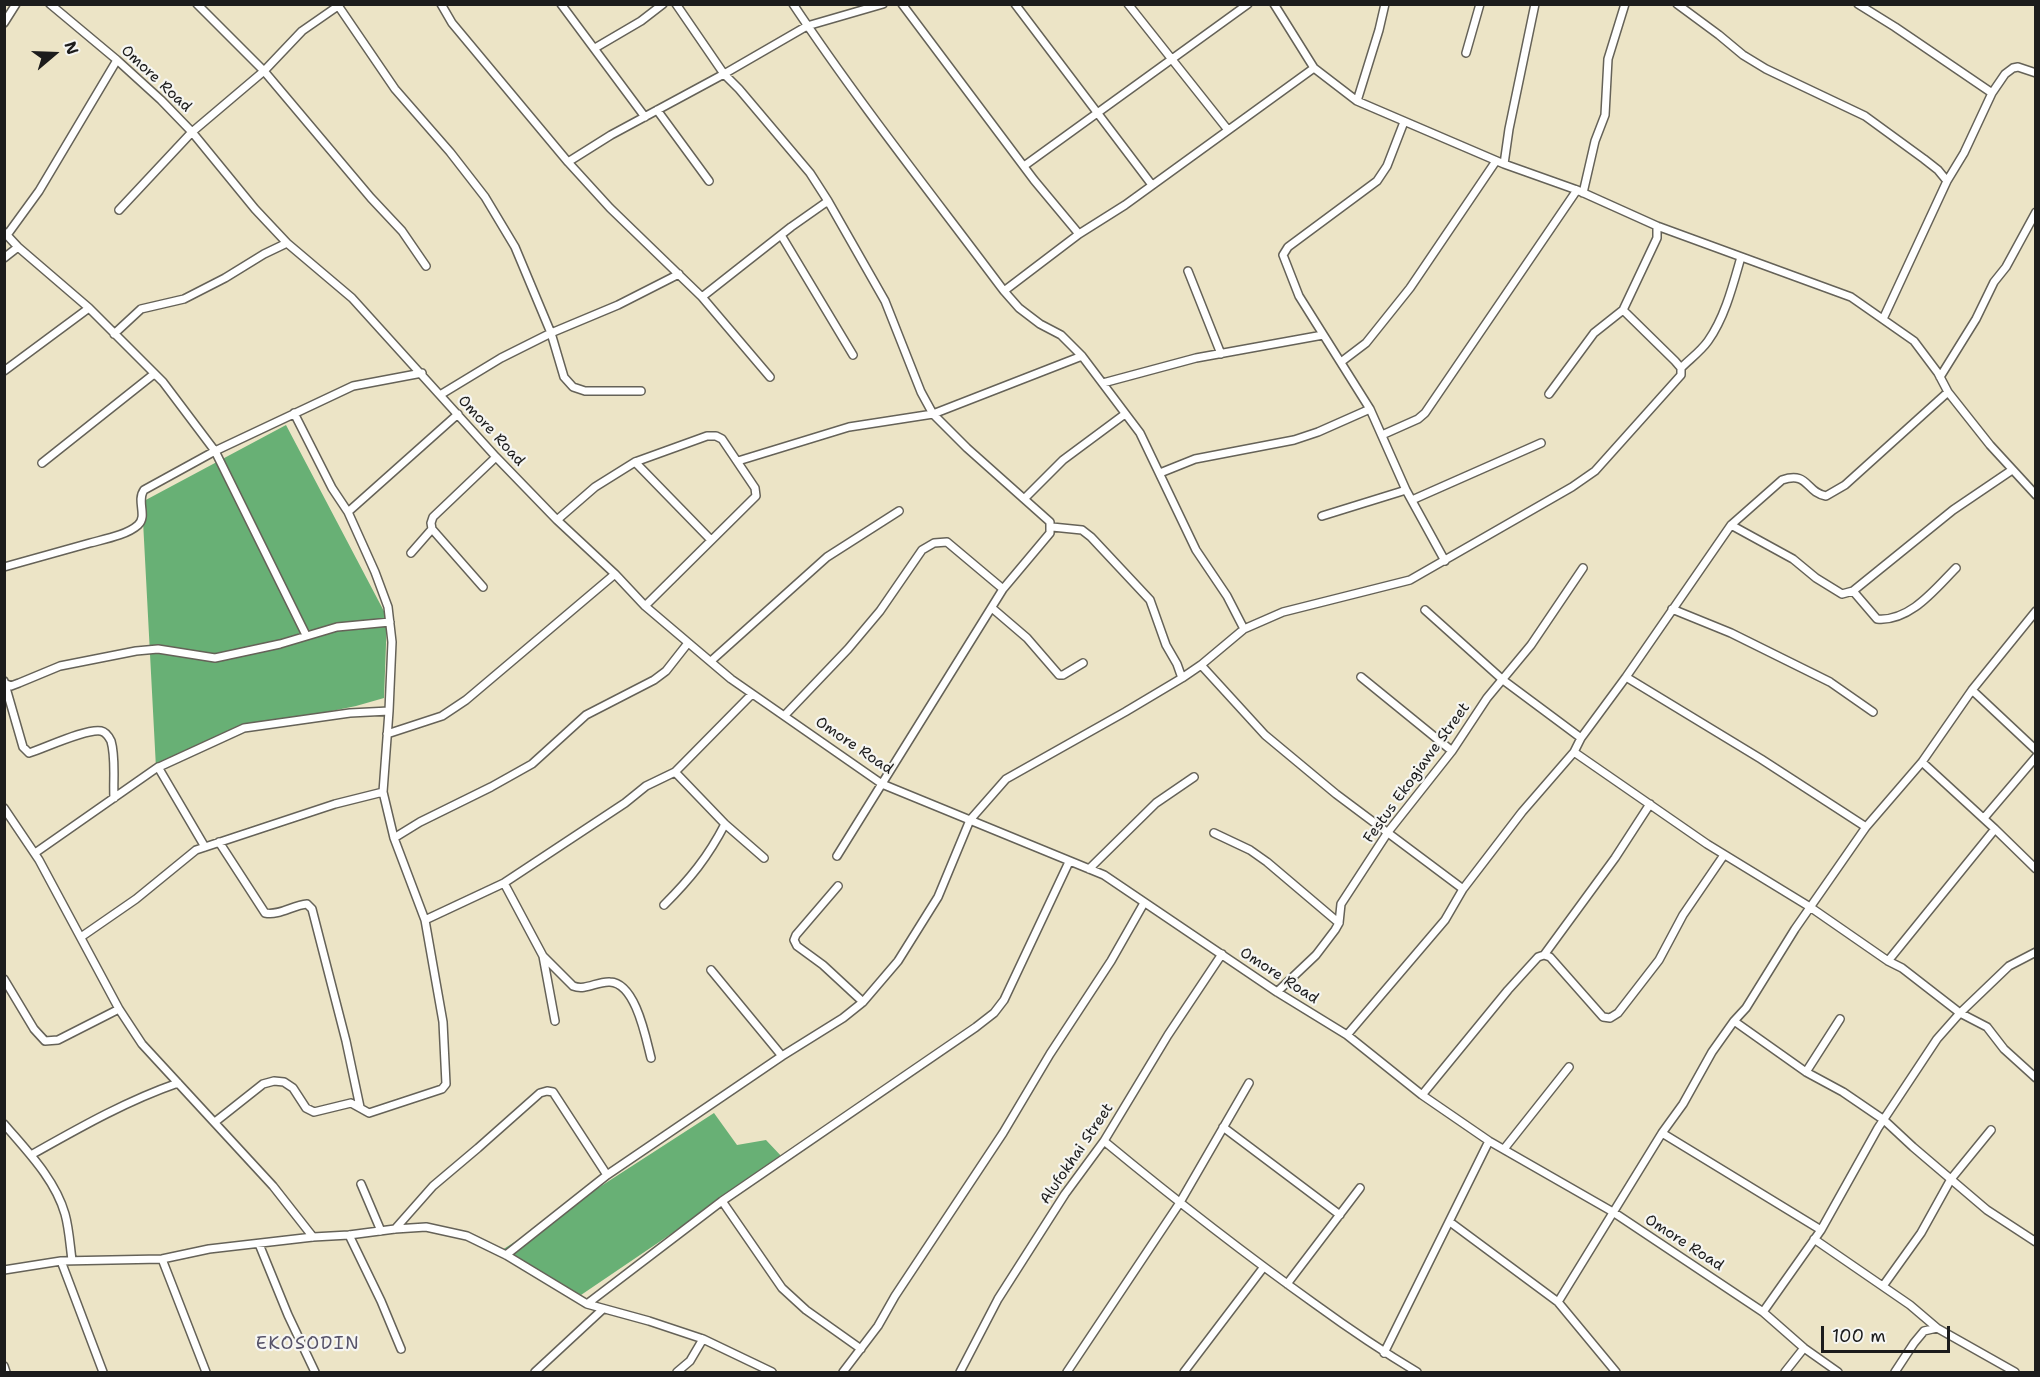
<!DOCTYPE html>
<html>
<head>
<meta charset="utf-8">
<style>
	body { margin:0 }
	#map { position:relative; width:2040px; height:1377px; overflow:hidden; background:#ece4c6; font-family:"Shantell Sans",sans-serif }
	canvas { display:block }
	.frame { position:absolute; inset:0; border:6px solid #1c1c1c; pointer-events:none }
	.north { position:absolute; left:24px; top:24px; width:60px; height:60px; -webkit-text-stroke:4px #f6f6f2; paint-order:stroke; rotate:71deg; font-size:16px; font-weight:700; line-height:24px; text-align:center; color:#1c1c1c }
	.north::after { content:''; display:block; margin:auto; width:21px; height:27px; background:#1c1c1c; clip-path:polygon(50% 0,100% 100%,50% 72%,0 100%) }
	.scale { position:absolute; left:1821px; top:1326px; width:129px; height:27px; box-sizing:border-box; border:3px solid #1c1c1c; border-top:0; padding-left:8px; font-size:18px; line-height:21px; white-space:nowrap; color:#1c1c1c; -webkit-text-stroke:4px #f6f6f2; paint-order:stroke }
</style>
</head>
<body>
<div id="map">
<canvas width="2040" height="1377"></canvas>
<div class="frame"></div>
<div class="north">N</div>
<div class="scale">100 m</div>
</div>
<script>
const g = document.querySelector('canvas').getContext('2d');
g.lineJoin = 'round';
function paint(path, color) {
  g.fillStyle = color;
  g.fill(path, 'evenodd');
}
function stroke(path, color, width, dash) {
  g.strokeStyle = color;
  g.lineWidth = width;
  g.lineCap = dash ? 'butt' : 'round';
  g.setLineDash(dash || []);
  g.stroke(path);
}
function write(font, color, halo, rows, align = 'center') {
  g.font = font + ' "Shantell Sans",sans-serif';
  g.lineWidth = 4.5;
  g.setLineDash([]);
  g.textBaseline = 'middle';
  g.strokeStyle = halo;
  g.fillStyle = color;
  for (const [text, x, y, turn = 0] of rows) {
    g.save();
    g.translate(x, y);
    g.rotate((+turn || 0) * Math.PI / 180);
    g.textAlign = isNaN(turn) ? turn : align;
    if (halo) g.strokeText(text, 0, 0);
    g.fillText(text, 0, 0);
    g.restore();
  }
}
paint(new Path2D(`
	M286,425l101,192 -3,81 -28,8 -112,23 -88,39 -14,-266z
	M714,1113l23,32 29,-5 17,18 -202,137 -82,-43z`), '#68b075');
const street = new Path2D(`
	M50,4l67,56 44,40 31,32 63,77 32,34 65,55 144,159 61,63 58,54 30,32 86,73 151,105 222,91 173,117 70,43 75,60 67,46 124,71 150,100 41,36 34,24
	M197,4l67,67 107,127 31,33 24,35
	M337,4l58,85 55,63 35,45 30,50 36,86 13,44 9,10 12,4h56
	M441,4l11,19 116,139 42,46 92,89 68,80
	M561,4l84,113
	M676,4l48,70 15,15 71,84 18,28 57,100 36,91 12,22 34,34 83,74v11l-47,56 -166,267
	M793,4c66,99 140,192 211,287l15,17 21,16 21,11 21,21 58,77 56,117 31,46 17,33
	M902,4l132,176 45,54
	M1015,4l137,181
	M1128,4l100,126
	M1274,4l40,64 43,33 147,63 73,26 80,36 194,71 63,44 24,32 10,19 42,53 46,50
	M1677,4l42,31 24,20 23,14 99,47 59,43 14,11 9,11
	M1858,4l37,23 97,66
	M4,23l12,-19
	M595,48l46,-27 22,-17
	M1466,53l14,-49
	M1357,101l22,-71 6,-26
	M657,110l52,71
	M1404,122l-17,44 -10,15 -89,66 -5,8 16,41 71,113 36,81 39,71
	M568,162l43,-27 113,-61 83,-48 76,-22
	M1504,164l5,-35 26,-125
	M1024,166l224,-162
	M1583,193l12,-52 10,-26 3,-56 17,-55
	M119,210l73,-78 72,-61 38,-40 36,-25
	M4,232l14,15 71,61 74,74 52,69 91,184
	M7,235l32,-44 78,-131
	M781,235l72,120
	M4,258l14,-11
	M1188,271l33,83
	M1004,291l75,-57 46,-29 189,-137
	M702,297l89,-70 37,-26
	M1883,319l64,-138 17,-28 28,-60 13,-19 8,-6 5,-1 18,6
	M114,334l27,-25 43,-10 41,-21 39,-24 23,-11
	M1341,362l25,-19 44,-55 86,-127
	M1681,368c9,-9 20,-17 27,-27 17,-24 25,-56 33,-84
	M4,371l85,-63
	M1940,377l36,-58 18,-37 12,-15 30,-55
	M1103,383l93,-25 127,-23
	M1549,394l45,-61 29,-23 34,-72v-12
	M440,395l61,-37 50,-25 67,-28 61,-31
	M1382,435l36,-16 7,-6 152,-223
	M738,461l111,-34 84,-13 149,-58
	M635,462l76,78
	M42,463l112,-89
	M1160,473l35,-14 99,-19 24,-8 52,-23
	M1025,498l38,-38 62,-46
	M1412,500l129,-57
	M348,512l110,-98
	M1322,516l84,-26
	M557,520l38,-33 40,-25 72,-26h9l6,3 33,49 1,8 -111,110
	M1731,525l62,34 23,19 26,16 11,-3 100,-81 59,-40
	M1052,527l30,3 9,7 59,63 16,45 11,19 5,14
	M411,553l21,-24
	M4,567c29,-8 58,-16 86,-24 15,-4 37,-8 48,-18 10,-9 -2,-24 6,-35l71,-39 138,-65 69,-13
	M483,587l-51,-58 -1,-6 2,-6 63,-60
	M1853,591l24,28c33,3 58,-30 79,-51
	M992,608l35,30 32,37h4l20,-12
	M1672,609l59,24 99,49 43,30
	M1425,610l78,70 78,58
	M711,661l116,-104 72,-46
	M1201,665l64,70 71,59 127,95
	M1361,677l91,74
	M1626,677l135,82 105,68
	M4,681l19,66 6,6c16,-5 58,-25 72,-22 5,1 8,6 10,10 5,17 2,39 3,57
	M6,684l5,2 8,-3 41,-17 76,-15 22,-2 57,9 65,-14 57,-17 53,-5
	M1972,690l64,60
	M785,715l63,-66 32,-38 42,-61 12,-7 13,-1 56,47
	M387,734l55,-18 24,-16 149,-126
	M1574,752l133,92 103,63 78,54 14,7 58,45 27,14 17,22 32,29
	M1922,762l73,67 41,40
	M159,767l85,-39 106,-15 39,-2
	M675,772l50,52 39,34
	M4,808l35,52 80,149 23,35 131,142 40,51
	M1984,818l52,-61
	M1214,833l36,17 17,12 72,61
	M394,838l26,-16 71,-35 41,-23 54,-49 68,-35 12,-9 22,-28
	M219,842l46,71c14,3 28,-8 42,-9l5,5 34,132 14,66
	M35,853l123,-86 47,80
	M1089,869l67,-66 38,-26
	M504,883l39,73 30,30c13,5 24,-5 37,-4 26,1 36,57 41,76
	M838,886l-42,49 -2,5 3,6 26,19 40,37
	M664,905c26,-26 44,-48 61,-81
	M425,920l79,-37 121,-80 21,-17 29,-14 77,-78
	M81,937l55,-38 60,-49 139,-46 48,-12
	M1544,955l71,-97 35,-54
	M543,956l12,65
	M1888,961l107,-132
	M711,970l71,86
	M4,979l30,50 11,12 13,-1 61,-31
	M1277,992l39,-37 19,-25 4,-7 2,-19 47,-72 64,-81 35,-53 44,-53 52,-77
	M1734,1021l72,51 37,20 41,28 29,27 74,63 49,32
	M1347,1035l98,-115 18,-31 59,-77 52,-60 7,-14 45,-61 105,-152 51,-45c27,-9 23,12 44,16l19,-11 103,-93
	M1806,1072l34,-53
	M1422,1095l86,-105 30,-33 6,-2 6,2 53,60 7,1 8,-5 41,-53 24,-45 41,-60
	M215,1122l48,-38 11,-3 10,1 9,6 13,20 8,4 37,-9 18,10 73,-24 4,-5 -3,-62 -18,-102 -31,-82 -11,-46 6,-81 3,-69 -4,-35 -13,-35 -27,-60 -16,-24 -38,-75
	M4,1124c23,27 51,55 61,90 4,14 5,31 7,46
	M1223,1127l117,88
	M1662,1133l159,97
	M1104,1141c69,57 138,111 211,163 33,24 67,47 102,68
	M1504,1149l65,-82
	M31,1155c48,-27 95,-54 147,-72
	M361,1184l20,47
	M722,1201l60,87 24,22 55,39
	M1450,1222l108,80 58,70
	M395,1229l38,-43 45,-38 62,-55 7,-2 6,1 54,83
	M349,1235l32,66 20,48
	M1814,1239l96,66 27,23
	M259,1244l29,71 27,57
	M506,1255l101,-80 175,-119 61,-38 20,-16 35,-41 40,-64 32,-77 36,-41 119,-67 57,-34 19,-13 43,-36 39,-17 127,-32 162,-93 23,-16 86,-96v-7l-6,-7 -52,-51
	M162,1259l44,113
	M61,1261l42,111
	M4,1270l57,-9 101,-2 47,-10 104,-12 36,-2 46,-6 31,-2 41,9 39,19 81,49 62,17 54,18 69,33
	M1287,1284l73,-96
	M1883,1286l38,-53 30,-54 40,-49
	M1558,1302l104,-169 21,-29 29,-52 22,-31 12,-13 49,-79 71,-102 56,-65 50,-72 64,-79
	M587,1304l135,-103 254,-174 18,-14 10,-13 65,-138
	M1763,1312l58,-82 57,-102 59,-89 23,-26 49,-47 27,-14
	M1384,1353l105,-212
	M4,1366l2,6
	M535,1372l68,-63
	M677,1372l13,-11 13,-22
	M843,1372l35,-46 17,-30 108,-163 47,-79 61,-93 33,-58
	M960,1372l38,-73 67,-105 39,-53 64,-106 54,-81
	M1067,1372l112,-168 70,-121
	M1184,1372l79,-104
	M1785,1372l19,-24
	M1895,1372l19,-29 10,-12 13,-3 78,44`);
stroke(street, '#656258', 10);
stroke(street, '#fff', 7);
write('15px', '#1c1c1c', '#f6f6f2', [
	["Omore Road",156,79,43],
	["Omore Road",491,431,47],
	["Omore Road",854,746,34],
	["Festus Ekogiawe Street",1417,773,-54],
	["Omore Road",1279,976,33],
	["Alufokhai Street",1077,1154,-56],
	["Omore Road",1684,1243,33]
]);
g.letterSpacing = '1.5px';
write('18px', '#575369', '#f6f6f2', [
	["EKOSODIN",308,1344]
]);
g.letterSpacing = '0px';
</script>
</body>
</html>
